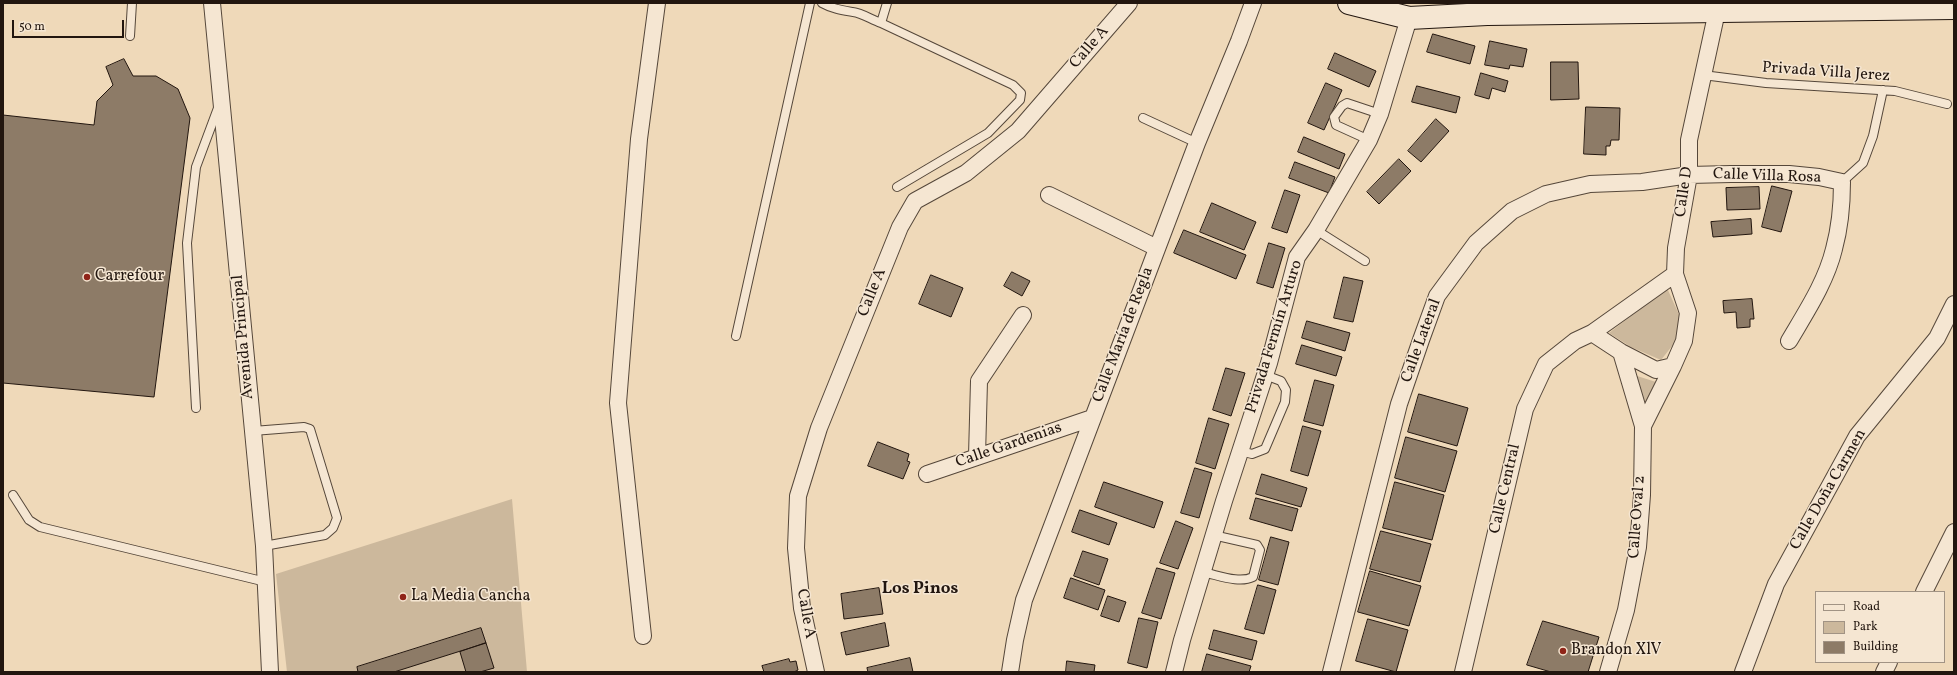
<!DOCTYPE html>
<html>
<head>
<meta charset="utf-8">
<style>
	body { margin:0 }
	#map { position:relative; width:1957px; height:675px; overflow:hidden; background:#efd9b9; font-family:Vollkorn,serif }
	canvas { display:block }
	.frame { position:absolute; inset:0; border:4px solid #22160f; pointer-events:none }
	.legend { position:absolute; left:1815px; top:591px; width:130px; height:72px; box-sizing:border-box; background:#f5e6d2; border:1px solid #a19384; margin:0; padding:5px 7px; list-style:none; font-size:12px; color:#22160f }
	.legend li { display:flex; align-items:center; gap:8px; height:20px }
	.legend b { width:20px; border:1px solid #a19384 }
	.scale { position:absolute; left:12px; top:20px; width:112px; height:18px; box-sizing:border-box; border:2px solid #22160f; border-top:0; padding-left:5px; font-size:12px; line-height:14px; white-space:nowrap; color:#22160f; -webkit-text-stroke:3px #f5e6d2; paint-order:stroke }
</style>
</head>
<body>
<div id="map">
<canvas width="1957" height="675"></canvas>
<div class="frame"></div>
<ul class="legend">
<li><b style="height:5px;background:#f5e6d2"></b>Road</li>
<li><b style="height:11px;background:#ccb89c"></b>Park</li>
<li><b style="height:11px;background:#8d7b67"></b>Building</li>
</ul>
<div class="scale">50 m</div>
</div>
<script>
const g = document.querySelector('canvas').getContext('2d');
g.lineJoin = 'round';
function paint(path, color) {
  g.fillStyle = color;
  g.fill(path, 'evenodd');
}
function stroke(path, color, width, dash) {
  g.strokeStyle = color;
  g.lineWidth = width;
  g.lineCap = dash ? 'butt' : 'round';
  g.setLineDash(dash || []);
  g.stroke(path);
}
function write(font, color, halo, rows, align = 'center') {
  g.font = font + ' Vollkorn,serif';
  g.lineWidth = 3;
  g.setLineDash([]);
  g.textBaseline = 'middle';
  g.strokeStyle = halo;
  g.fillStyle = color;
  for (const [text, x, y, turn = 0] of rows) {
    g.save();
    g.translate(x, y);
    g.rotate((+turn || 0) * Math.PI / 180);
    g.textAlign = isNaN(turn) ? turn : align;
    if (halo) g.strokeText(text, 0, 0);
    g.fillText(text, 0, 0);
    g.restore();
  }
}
paint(new Path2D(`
	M1667,288l14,31 -5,22 -15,19 -30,-13 -22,-14z
	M1634,375l22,7 -13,34z
	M512,499l15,173h-240l-11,-98z`), '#ccb89c');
const building = new Path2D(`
	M1433,34l42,12 -5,18 -43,-12z
	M1490,41l37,8 -4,18 -13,-2 -1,4 -24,-4z
	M1335,53l41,18 -7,16 -41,-18z
	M124,59l9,17h23l22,13 12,29 -36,279 -151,-14v-268l91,10 3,-24 16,-16 -7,-18z
	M1551,62h27l1,37 -28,1z
	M1481,73l27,8 -3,11 -13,-4 -3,11 -14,-4z
	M1326,83l16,7 -18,40 -16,-7z
	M1417,86l43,11 -4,16 -44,-11z
	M1586,107l34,1 -1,32h-8l-1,6h-4v9l-22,-1z
	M1436,119l13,12 -28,31 -13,-11z
	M1304,137l41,17 -6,15 -41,-17z
	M1399,159l12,12 -32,33 -12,-12z
	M1295,162l40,15 -6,16 -40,-15z
	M1772,186l20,5 -11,41 -19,-5z
	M1759,187l1,22 -33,1 -1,-22z
	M1285,190l15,5 -13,38 -15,-5z
	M1212,203l44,19 -12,28 -44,-18z
	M1751,219l1,15 -39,3 -2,-15z
	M1184,230l62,25 -10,24 -62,-26z
	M1269,243l16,5 -12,40 -16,-5z
	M1012,272l18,9 -8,15 -18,-10z
	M931,275l32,13 -12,29 -32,-13z
	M1344,277l19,4 -10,41 -19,-4z
	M1752,299l2,20h-4v8l-13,1 -1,-16 -12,1 -1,-12z
	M1307,321l43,12 -5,18 -43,-13z
	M1302,345l40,12 -6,19 -40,-12z
	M1226,368l19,5 -14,43 -18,-6z
	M1315,380l19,5 -11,41 -19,-5z
	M1419,394l49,14 -11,38 -49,-14z
	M1209,418l20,6 -14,45 -19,-6z
	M1303,426l18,5 -13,45 -17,-5z
	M1406,437l51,14 -12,41 -50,-14z
	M878,442l31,12 -2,7 3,1 -7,17 -35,-13z
	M1195,468l17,5 -13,45 -18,-5z
	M1262,474l45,14 -6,19 -45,-13z
	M1104,482l59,20 -9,26 -59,-21z
	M1395,482l49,13 -12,45 -49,-12z
	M1256,498l42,11 -6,22 -42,-12z
	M1080,510l37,13 -8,22 -37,-13z
	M1176,521l17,7 -15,41 -18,-6z
	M1381,531l50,13 -11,38 -50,-13z
	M1271,537l18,5 -11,43 -19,-5z
	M1083,551l25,8 -9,26 -25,-9z
	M1157,568l18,5 -14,46 -19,-6z
	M1370,571l51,15 -12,40 -51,-14z
	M1071,578l34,12 -7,20 -34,-12z
	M1258,585l18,5 -12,44 -19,-5z
	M879,588l4,26 -39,5 -3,-25z
	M1108,596l18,6 -7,20 -18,-6z
	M1139,618l19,4 -11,46 -19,-5z
	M1368,619l40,11 -12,42 -40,-11z
	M1543,621l56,16 -11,35h-37l-24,-7z
	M885,623l4,23 -43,9 -5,-22z
	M481,628l5,15 -92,29h-36l-1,-5z
	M1214,630l43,11 -5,19 -43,-11z
	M486,643l8,25 -14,4h-14l-6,-20z
	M1207,654l44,12 -2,6h-47z
	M910,658l3,14h-45l-1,-4z
	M789,659l1,3 6,-1 2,9 -4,2h-30l-2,-6z
	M1067,661l28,4 -1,7h-28z`);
paint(building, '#8d7b67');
stroke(building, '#22160f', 1);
const service = new Path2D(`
	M822,3c11,6 19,7 31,9 9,1 19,8 28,11l6,-20
	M881,23l132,62 8,8 -1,7 -32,33 -91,54
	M130,36l2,-33
	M1703,75l63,8 129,8 52,13
	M1143,118l54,25
	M1369,140l-33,-15 -2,-8 8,-11 5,-3 33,11
	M1842,182l21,-19 10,-27 10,-46
	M1316,230l49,31
	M736,336l74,-333
	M196,408l-9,-165 9,-76 22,-59
	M253,431l51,-4 6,2 27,89 -4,10 -8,7 -61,11
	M1240,451l12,3 13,-5 20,-47 1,-12 -5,-9 -16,-6
	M13,495l16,25 11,7 226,55
	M1202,572c16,3 37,12 51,5l7,-27 -3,-5 -44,-10`);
const minor = new Path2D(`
	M212,3l52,543 6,126
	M1049,195l108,53
	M1592,333l29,19 35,18 17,-4 11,-25 4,-28 -13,-39
	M1621,352l22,74
	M977,456l2,-75 44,-66
	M927,474l165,-56
	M1924,592l30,-60
	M643,636l-25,-233 21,-264 18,-136
	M816,672l-14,-64 -6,-60 2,-52 21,-68 81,-201 15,-26 51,-28 52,-42 111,-128
	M1010,672l5,-32 9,-40 173,-457 42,-102 14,-38
	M1174,672l8,-32 42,-139 45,-138 28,-106 19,-27 53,-90 11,-26 29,-96
	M1331,672l68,-268 22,-64 16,-44 39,-53 36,-32 34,-17 44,-10 52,-2 47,-7 42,-1h58l30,3 23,5c0,22 -2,45 -8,67 -8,33 -28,63 -45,92
	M1463,672l62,-263 21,-45 29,-23 17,-8 83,-59 1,-26 13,-73v-35l28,-129
	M1608,672l18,-62 12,-63 4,-52 1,-69 30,-60
	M1743,672l33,-88 81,-148 80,-98 17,-34
	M1884,672l5,-10`);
const secondary = new Path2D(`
	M1349,3l60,15 78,-4 467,-6`);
stroke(service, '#55473a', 10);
stroke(minor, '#55473a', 18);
stroke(secondary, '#22160f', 24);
stroke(service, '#f5e6d2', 8);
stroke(minor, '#f5e6d2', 16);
stroke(secondary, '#f5e6d2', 22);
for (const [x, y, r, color] of [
	[87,277,4,"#8f2418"],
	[403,597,4,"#8f2418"],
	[1563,651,4,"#8f2418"]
]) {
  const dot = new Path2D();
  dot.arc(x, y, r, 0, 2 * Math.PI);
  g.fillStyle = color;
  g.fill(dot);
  stroke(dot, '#f5e6d2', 1.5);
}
write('16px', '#22160f', '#f5e6d2', [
	["Calle A",1090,48,-49],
	["Privada Villa Jerez",1826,73,4],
	["Calle Villa Rosa",1767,177,2],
	["Calle D",1685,192,-82],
	["Calle A",873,293,-68],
	["Calle María de Regla",1124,335,-69],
	["Avenida Principal",244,337,-95],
	["Privada Fermín Arturo",1275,337,-73],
	["Calle Lateral",1422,341,-70],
	["Calle Gardenias",1009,446,-19],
	["Calle Central",1506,489,-77],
	["Calle Doña Carmen",1829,490,-60],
	["Calle Oval 2",1638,517,-86],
	["Calle A",805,614,80]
]);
write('16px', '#22160f', '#f5e6d2', [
	["Carrefour",95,277],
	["La Media Cancha",411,597],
	["Brandon XlV",1571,651]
], 'left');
write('bold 17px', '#22160f', '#f5e6d2', [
	["Los Pinos",920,590]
]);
</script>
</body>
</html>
